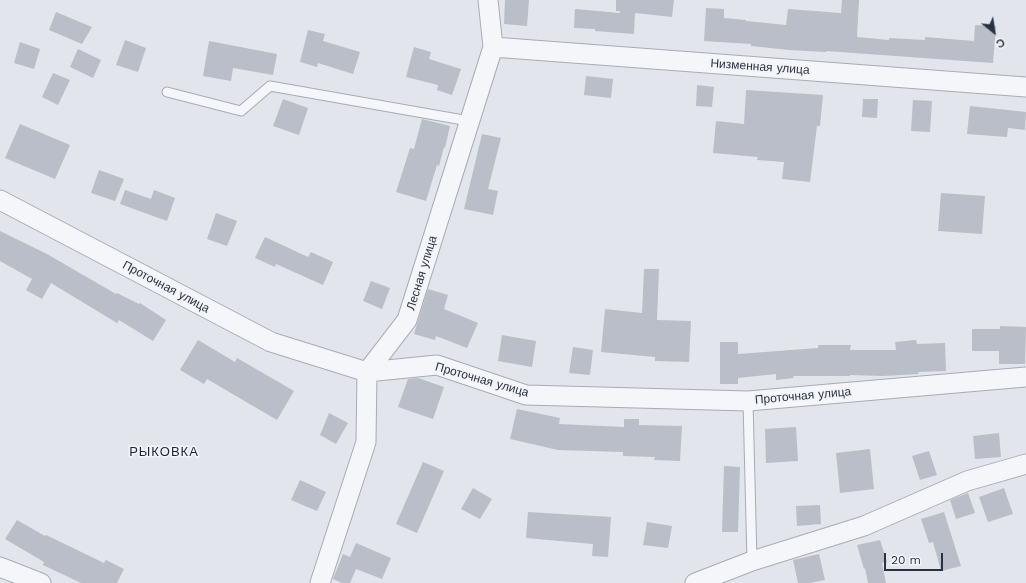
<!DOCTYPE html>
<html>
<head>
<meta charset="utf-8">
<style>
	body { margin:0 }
	#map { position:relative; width:1026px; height:583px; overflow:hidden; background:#e2e5eb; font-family:"Work Sans",sans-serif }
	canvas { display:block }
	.north { position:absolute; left:974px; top:12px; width:40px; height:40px; -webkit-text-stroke:3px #f2f4f8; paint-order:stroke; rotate:150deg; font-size:11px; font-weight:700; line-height:16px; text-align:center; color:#2a3243 }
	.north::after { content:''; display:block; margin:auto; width:14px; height:18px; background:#2a3243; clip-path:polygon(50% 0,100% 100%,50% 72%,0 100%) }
	.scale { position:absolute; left:884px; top:553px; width:59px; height:18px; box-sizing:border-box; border:2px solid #2a3243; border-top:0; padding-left:5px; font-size:12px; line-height:14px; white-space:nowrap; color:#2a3243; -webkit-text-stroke:3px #f2f4f8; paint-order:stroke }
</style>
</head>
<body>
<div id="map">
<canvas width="1026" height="583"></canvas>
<div class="north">С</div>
<div class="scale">20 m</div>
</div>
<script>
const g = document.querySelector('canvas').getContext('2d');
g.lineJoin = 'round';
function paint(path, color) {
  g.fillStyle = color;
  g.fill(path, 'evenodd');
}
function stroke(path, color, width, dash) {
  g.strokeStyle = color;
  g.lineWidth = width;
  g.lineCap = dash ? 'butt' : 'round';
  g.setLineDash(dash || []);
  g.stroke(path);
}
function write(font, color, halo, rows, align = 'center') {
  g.font = font + ' "Work Sans",sans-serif';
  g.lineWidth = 3.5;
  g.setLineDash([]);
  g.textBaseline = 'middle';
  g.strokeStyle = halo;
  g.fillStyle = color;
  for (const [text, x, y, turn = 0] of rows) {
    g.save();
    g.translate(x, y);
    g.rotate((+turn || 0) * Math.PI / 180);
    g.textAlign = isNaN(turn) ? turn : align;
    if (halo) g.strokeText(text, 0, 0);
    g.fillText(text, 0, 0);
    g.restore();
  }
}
paint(new Path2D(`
	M505,0h24l-2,26 -23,-2z
	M616,0h58l-2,17 -37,-4 -1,21 -39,-3v-2l-21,-1 1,-19 45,4v-2h-4z
	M842,0h17l-2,37 32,3v-2l36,2v-3l49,4 1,-16 21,1 -3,37 -167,-12v1l-37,-2 -38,-4v-2l-47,-3 2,-33 18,1v9l22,2v1l40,4 2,-16 53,4z
	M56,12l36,15 -10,17 -33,-14z
	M308,30l17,4 -2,7 37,11 -7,22 -35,-11 -1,4 -17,-5z
	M125,40l21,8 -8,24 -22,-7z
	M209,41l68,13 -4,21 -40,-7 -2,13 -28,-5z
	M20,42l20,7 -6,20 -20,-6z
	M414,47l17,5 -2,7 32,10 -9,26 -15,-5 1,-5 -32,-8z
	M78,49l23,11 -8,18 -23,-11z
	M53,73l17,7 -12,25 -16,-8z
	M586,76l27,3 -2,19 -27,-3z
	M697,85l17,2 -2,20 -16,-1z
	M746,90l77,5 -3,31h-3l-7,56 -28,-3 2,-17 -27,-2 1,-3 -45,-4 3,-32 28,3z
	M283,99l25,9 -9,27 -26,-9z
	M863,99h15l-1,19 -15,-1z
	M913,100l19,1 -2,31 -19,-1z
	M970,106l56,6 -1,18 -17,-2 -1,9 -40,-3z
	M422,119l28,7 -5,22 -1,-1 -5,19 -2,-1 -11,36 -30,-9 14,-44 4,1z
	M20,124l50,21 -15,34 -50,-21z
	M482,134l19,4 -13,51 10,2 -5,24 -29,-6z
	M99,170l25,9 -9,22 -24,-8z
	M125,190l26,9 3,-9 21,8 -8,23 -47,-17z
	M941,193l44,3 -3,38 -44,-3z
	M216,213l21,8 -10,25 -20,-7z
	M0,231l47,23 69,40 1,-1 22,11 1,-1 26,17 -13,21 -34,-21 -2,3 -66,-40 -9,16 -16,-9 6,-11 -32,-18z
	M265,237l43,20 3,-5 22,10 -10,23 -47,-21 -1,3 -20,-9z
	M644,269h15l-2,51 34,1 -2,41 -34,-1v-4l-54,-5 4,-43 37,4z
	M371,281l19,7 -8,21 -19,-8z
	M428,289l20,6 -4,14 34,14 -11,25 -31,-12 -1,4 -21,-6z
	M1000,326l26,1 -1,37h-26v-13h-27v-22h28z
	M502,335l34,6 -4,26 -34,-6z
	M198,340l37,22 2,-4 57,33 -17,29 -70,-41 -3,5 -24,-14z
	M916,340l1,4 28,-1 1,28 -28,1 1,2 -36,2 -33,-1v1h-57l1,2 -18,2v-6l-38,4v6h-18v-42h18v12l80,-6v-3h33l-1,5h46l-1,-8z
	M573,347l20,3 -3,25 -21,-2z
	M418,378l26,9 -11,32 -35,-12 10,-28z
	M517,409l43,9 -1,6 65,3v-8h15v6l43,1 -2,35 -26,-1 1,-3 -32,-1v-4l-65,-2 -48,-11z
	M329,413l19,10 -12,21 -16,-9z
	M796,427l2,34 -32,2 -1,-34z
	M999,433l2,24 -26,2 -2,-23z
	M870,449l4,40 -34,4 -4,-40z
	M929,451l8,24 -17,5 -8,-24z
	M423,462l21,9 -27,62 -21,-9z
	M724,466l16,1 -2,65h-16z
	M300,480l26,12 -9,19 -26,-11z
	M473,488l19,11 -12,20 -19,-10z
	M1004,488l9,26 -25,8 -9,-25z
	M968,493l7,20 -19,6 -6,-19z
	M820,505l1,19 -24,2 -1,-20z
	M528,512l83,5 -3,40 -16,-1 1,-12 -67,-6z
	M944,512l17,54 -20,5 -8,-29 -4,1 -8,-24z
	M17,520l28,16 1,-1 58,28 2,-3 18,9 -7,14h-36l-38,-18 1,-3 -39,-23z
	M647,522l25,4 -4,22 -25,-3z
	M880,540l7,22 -5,1 4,20h-18l-3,-15 -1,1 -7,-24z
	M356,543l35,15 -9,21 -26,-10 -6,14h-8l-9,-4 10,-25 7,3z
	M819,554l6,26 -15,3h-12l-5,-23z`), '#babec8');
const service = new Path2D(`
	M167,92l74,19 29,-25 199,35
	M748,401l4,160`);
const minor = new Path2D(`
	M493,47l533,40
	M0,200l271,142 96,30 70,-7 89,30 222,6 278,-24
	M0,567l41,16
	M320,583l46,-141 1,-70 40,-52 86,-273 -5,-47
	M695,583l57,-22 112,-35 103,-45 59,-17`);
stroke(service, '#a7acb5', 11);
stroke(minor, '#a7acb5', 21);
stroke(service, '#f5f6f9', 9);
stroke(minor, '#f5f6f9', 19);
write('12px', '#2a3243', '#f2f4f8', [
	["Низменная улица",760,67,4],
	["Лесная улица",422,273,-73],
	["Проточная улица",166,287,28],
	["Проточная улица",482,380,16],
	["Проточная улица",803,396,-5]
]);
g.letterSpacing = '1px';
write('13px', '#1d2433', '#f2f4f8', [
	["РЫКОВКА",164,452]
]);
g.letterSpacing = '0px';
</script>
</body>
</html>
